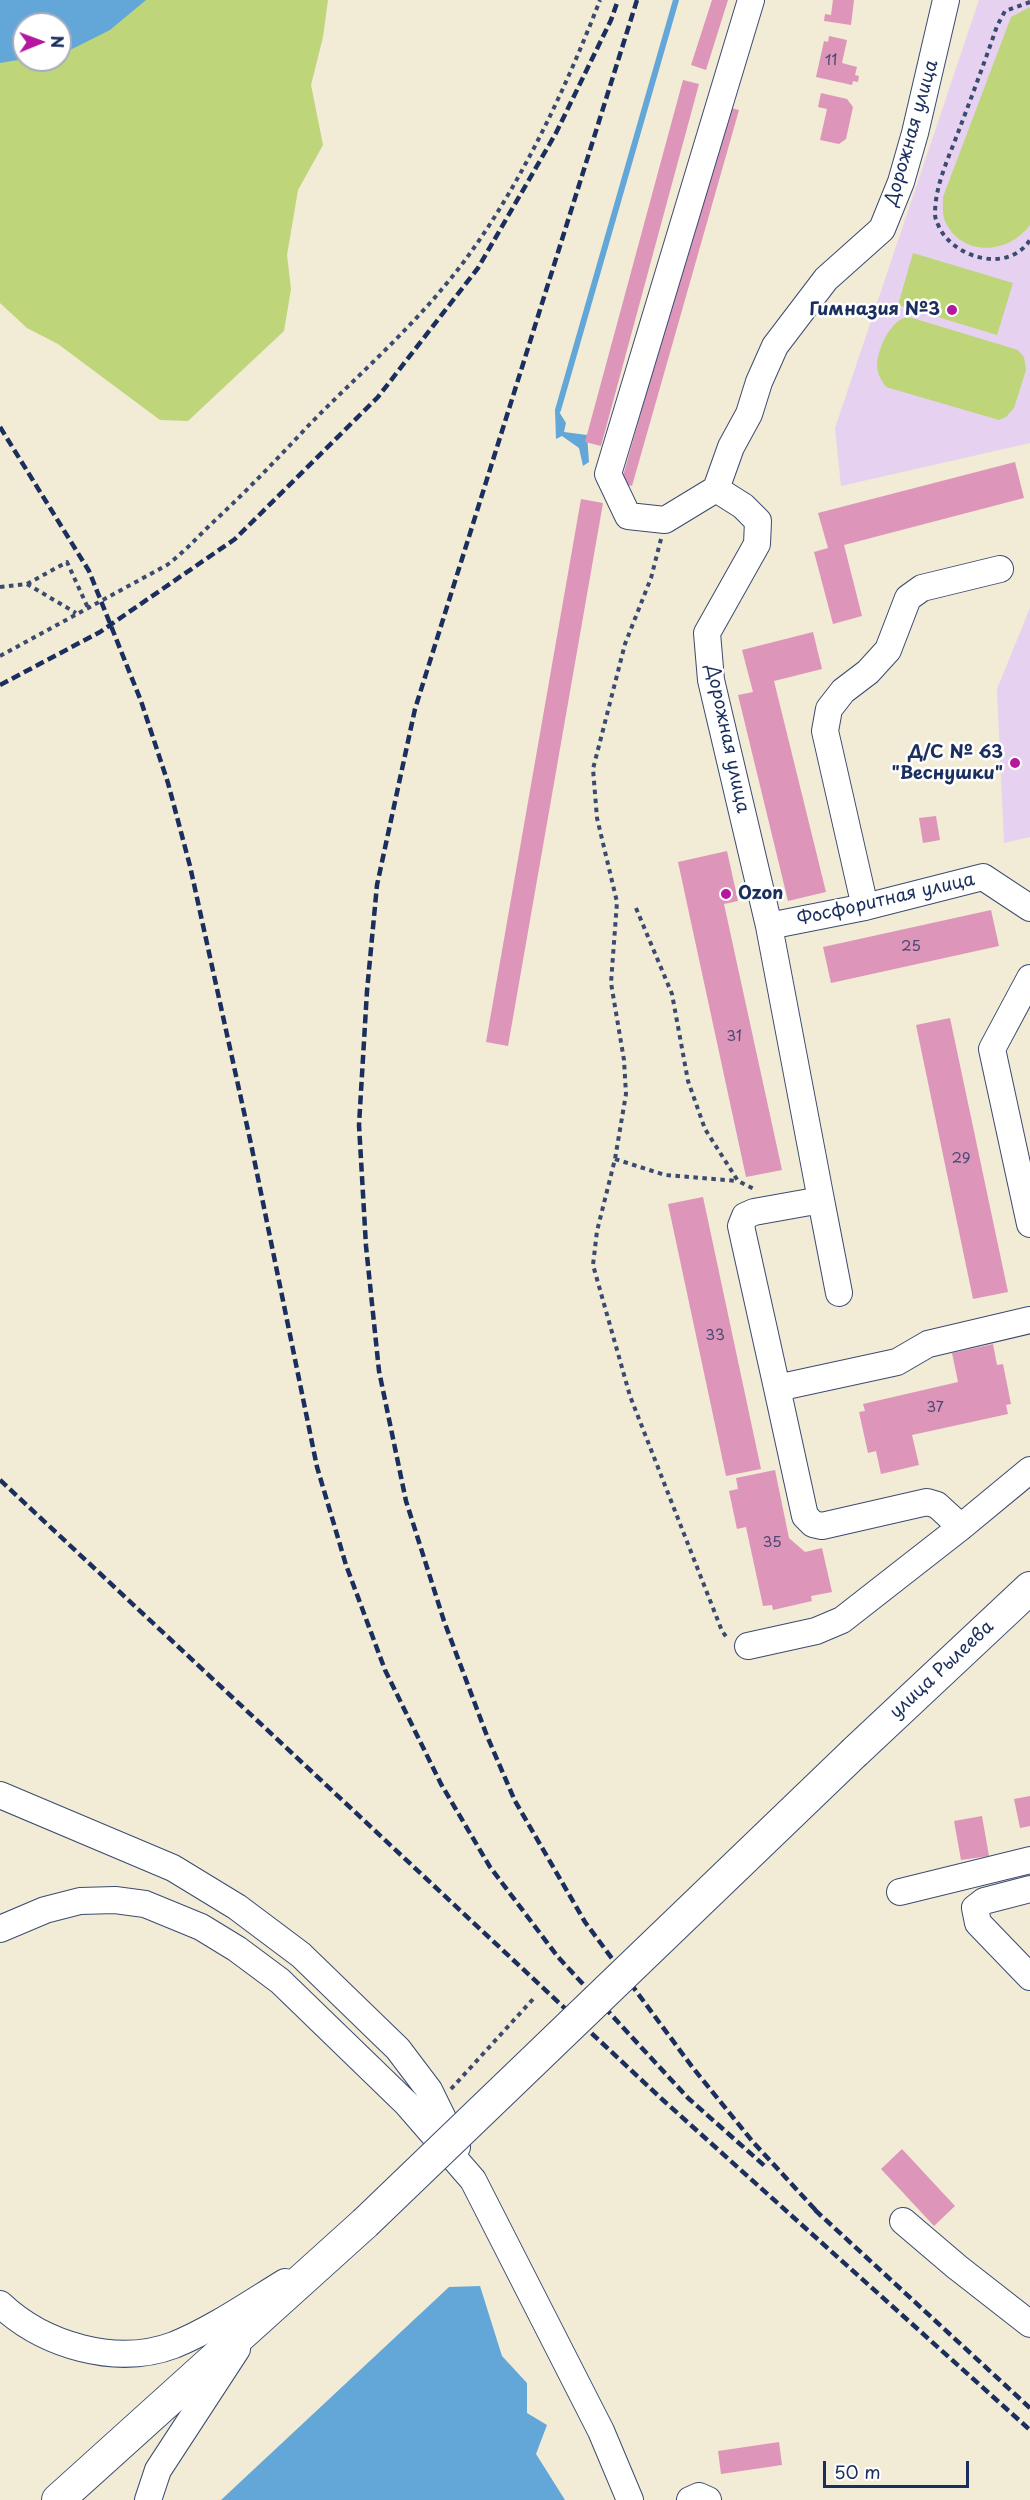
<!DOCTYPE html>
<meta charset="utf-8">
<style>
body{margin:0}
#map{position:relative;width:1030px;height:2500px;overflow:hidden;background:#f2ebd5;font-family:"Playpen Sans",sans-serif}
canvas{display:block}
.north{position:absolute;left:12px;top:12px;width:60px;height:60px;box-sizing:border-box;background:#fff;border:2px solid #a4acbf;border-radius:50%;rotate:89deg;font-size:16px;font-weight:700;line-height:24px;text-align:center;color:#1b2f5e}
.north::after{content:'';display:block;margin:auto;width:21px;height:27px;background:#b5179e;clip-path:polygon(50% 0,100% 100%,50% 72%,0 100%)}
.scale{position:absolute;left:823px;top:2461px;width:146px;height:27px;box-sizing:border-box;border:3px solid #1b2f5e;border-top:0;padding-left:8px;font-size:18px;line-height:21px;white-space:nowrap;color:#1b2f5e;-webkit-text-stroke:4px #fff;paint-order:stroke}
</style>
<div id="map">
<canvas width="1030" height="2500"></canvas>
<div class="north">N</div>
<div class="scale">50 m</div>
</div>
<script>
const c = document.querySelector('canvas').getContext('2d');
c.lineJoin = 'round';
function paint(path, color) { c.fillStyle = color; c.fill(path, 'evenodd'); }
function stroke(path, color, width, dash) { c.strokeStyle = color; c.lineWidth = width; c.lineCap = dash ? 'butt' : 'round'; c.setLineDash(dash || []); c.stroke(path); }
function label(font, color, halo, rows, align = 'center') {
  c.font = font + ' "Playpen Sans",sans-serif'; c.lineWidth = 5; c.setLineDash([]); c.textBaseline = 'middle'; c.strokeStyle = halo; c.fillStyle = color; for (const [text, x, y, turn = 0] of rows) {
    c.save(); c.translate(x, y); c.rotate((+turn || 0) * Math.PI / 180); c.textAlign = isNaN(turn) ? turn : align; if (halo) c.strokeText(text, 0, 0); c.fillText(text, 0, 0); c.restore();
  }
}
const built = new Path2D(`
 M979 0H1030V443L841 486 835 428Z
 M1030 608V837L1004 843 997 689Z`);
const green = new Path2D(`
 M0 0H328L323 37 311 85 323 145 298 190 287 255 291 289 284 331 188 421 160 420 58 344 27 328 0 303ZM24 24H60V60H24Z
 M1030 7V225C1008 255 961 257 945 221 942 214 943 205 943 197L1011 17Z
 M913 253 1013 283 997 335 898 305Z
 M909 317 1018 350 1024 357 1026 370 1014 408 1006 417 999 420 886 387C881 380 877 373 877 365 878 348 891 318 909 317Z`);
const water = new Path2D(`
 M0 0H146L110 30 66 52 60 53V24H24V59L0 63Z
 M555 410H558L566 423 564 432 587 435 589 462 583 466 579 448 562 436 556 439Z
 M480 2286 502 2356 527 2383V2413L547 2425 536 2454 565 2500H221L449 2287Z`);
const stream = new Path2D(`
 M558 410 676 0`);
const building = new Path2D(`
 M712 0H728L706 70 691 65Z
 M833 0H854L851 25 824 21 825 14 831 15Z
 M829 36 847 40 842 63 857 67 855 75 859 76 858 82 853 81 852 85 816 77 824 41 828 42Z
 M683 80 699 84 601 446 585 442Z
 M821 93 847 99 853 107 846 139 839 144 820 140 827 109 818 107Z
 M727 107 739 110 632 486 621 483Z
 M1015 462 1024 498 844 545 862 616 833 624 814 552 828 548 818 513Z
 M581 499 603 503 508 1046 486 1042Z
 M813 632 822 669 774 681 826 892 788 901 738 695 753 692 742 650Z
 M936 816 940 840 923 843 919 818Z
 M727 851 738 901 724 904 782 1170 746 1177 678 862Z
 M991 910 999 946 831 983 823 947Z
 M950 1018 1008 1292 973 1299 916 1025Z
 M703 1197 761 1469 726 1476 668 1204Z
 M993 1344 997 1365 1003 1364 1011 1404 1006 1405 1008 1414 912 1435 919 1465 881 1474 876 1451 868 1453 859 1412 865 1411 863 1404 958 1382 952 1353Z
 M775 1470 789 1538 805 1552 822 1548 832 1592 811 1596 812 1601 773 1610 772 1605 763 1606 746 1527 737 1529 729 1491 738 1489 736 1478Z
 M1030 1796V1826L1020 1828 1014 1799Z
 M982 1816 989 1856 961 1860 954 1821Z
 M902 2149 955 2206 934 2226 881 2169Z
 M779 2442 782 2465 721 2474 718 2451Z`);
const path = new Path2D(`
 M1030 2 1005 11 997 26C985 61 972 96 959 130 949 157 935 185 935 214 935 219 937 222 939 227 954 258 1008 274 1030 240
 M661 539 651 578 625 644 593 769 597 818 617 902 611 983 624 1060 626 1094 615 1159 597 1231 593 1265 630 1396 722 1631 728 1639
 M27 584 67 562 88 608
 M0 587 27 584 76 613
 M0 656 167 565C183 553 196 539 210 525 245 493 277 459 309 425 353 380 402 337 442 289 509 211 563 96 600 0
 M636 908 672 994 688 1081 705 1129 738 1181 756 1190
 M615 1159 665 1175 738 1181
 M451 2089 534 1998`);
const minor = new Path2D(`
 M716 489 743 506 758 521 757 544 707 633 711 680 769 926 821 1200 754 1212 745 1216 741 1226 777 1388
 M716 489 665 520 628 516 608 474 751 0
 M716 489 731 447 749 414 759 382 775 346 826 279 882 229 901 182 915 133 946 0
 M865 907 825 731 829 709 843 691 868 672 888 650 908 598 922 588 1000 569
 M769 926 865 907 983 877 1030 908
 M1030 978 992 1049 1030 1224
 M821 1200 839 1293
 M961 1527 937 1505 927 1502 822 1526 813 1524 805 1516 777 1388 897 1362 928 1344 1030 1320
 M748 1646 816 1631 842 1620 961 1527 1030 1470
 M0 1795 173 1868 237 1907 301 1955 398 2049 429 2090 457 2147
 M1030 1889 984 1901 975 1908 978 1923 1030 1977
 M900 1892 1030 1860
 M0 1929 45 1910 80 1901 115 1900 145 1904 201 1927 237 1949 280 1981 407 2104 473 2180 601 2431 630 2500
 M903 2221 957 2267 1030 2324
 M0 2304C43 2345 116 2367 174 2345 213 2329 249 2304 285 2282
 M148 2500 158 2470 237 2349
 M690 2500 699 2496 708 2500`);
const major = new Path2D(`
 M855 1752 1030 1588
 M58 2500 365 2223`);
const rail = new Path2D(`
 M637 0 415 709 377 885 367 991 359 1125 366 1246 379 1371 406 1501 444 1621 487 1736 515 1801 585 1922 693 2068 753 2142 821 2216
 M0 427 89 571 141 701 168 783 190 866 251 1144 317 1467 346 1565 385 1670 441 1784 490 1867 558 1957 688 2098 767 2168
 M0 685 100 632 235 539 378 397 478 268 556 133 611 20 618 0
 M0 1480 664 2101 1030 2430
 M815 2210 1030 2408`);
const majorBridge = new Path2D(`
 M365 2223 855 1752`);
const markers = [
 [952,310,6,"#b5179e"],
 [1015,763,6,"#b5179e"],
 [726,894,6,"#b5179e"]
];
const numberNames = [
 ["11",831,61],
 ["25",911,947],
 ["31",734,1037],
 ["29",961,1159],
 ["33",715,1336],
 ["37",935,1408],
 ["35",772,1543]
];
const streetNames = [
 ["Дорожная улица",912,133,-74],
 ["Дорожная улица",727,739,78],
 ["Фосфоритная улица",886,900,-13],
 ["улица Рылеева",942,1670,-43]
];
const poiNames = [
 ["Гимназия №3",940,310],
 ["Д/С № 63",1003,753],
 ["\"Веснушки\"",1003,774],
 ["Ozon",738,894,"left"]
];
paint(built, '#e6d2f0');
paint(green, '#bed579');
paint(water, '#63a7d8');
stroke(stream, '#63a7d8', 6);
paint(building, '#dd96ba');
stroke(minor, '#3b4b70', 28);
stroke(major, '#3b4b70', 34);
stroke(path, '#3b4b70', 4, [4.5, 4.5]);
stroke(minor, '#fff', 26);
stroke(major, '#fff', 32);
stroke(rail, '#1b2f5e', 4.5, [9, 4.5]);
stroke(majorBridge, '#3b4b70', 34, []);
stroke(majorBridge, '#fff', 32);
for (const [x, y, r, color] of markers) { const dot = new Path2D(); dot.arc(x, y, r, 0, 2 * Math.PI); c.fillStyle = color; c.fill(dot); stroke(dot, '#fff', 2); }
label('15px', '#4c4975', null, numberNames);
label('18px', '#1b2f5e', '#fff', streetNames);
label('bold 18px', '#1b2f5e', '#fff', poiNames, 'right');
</script>
